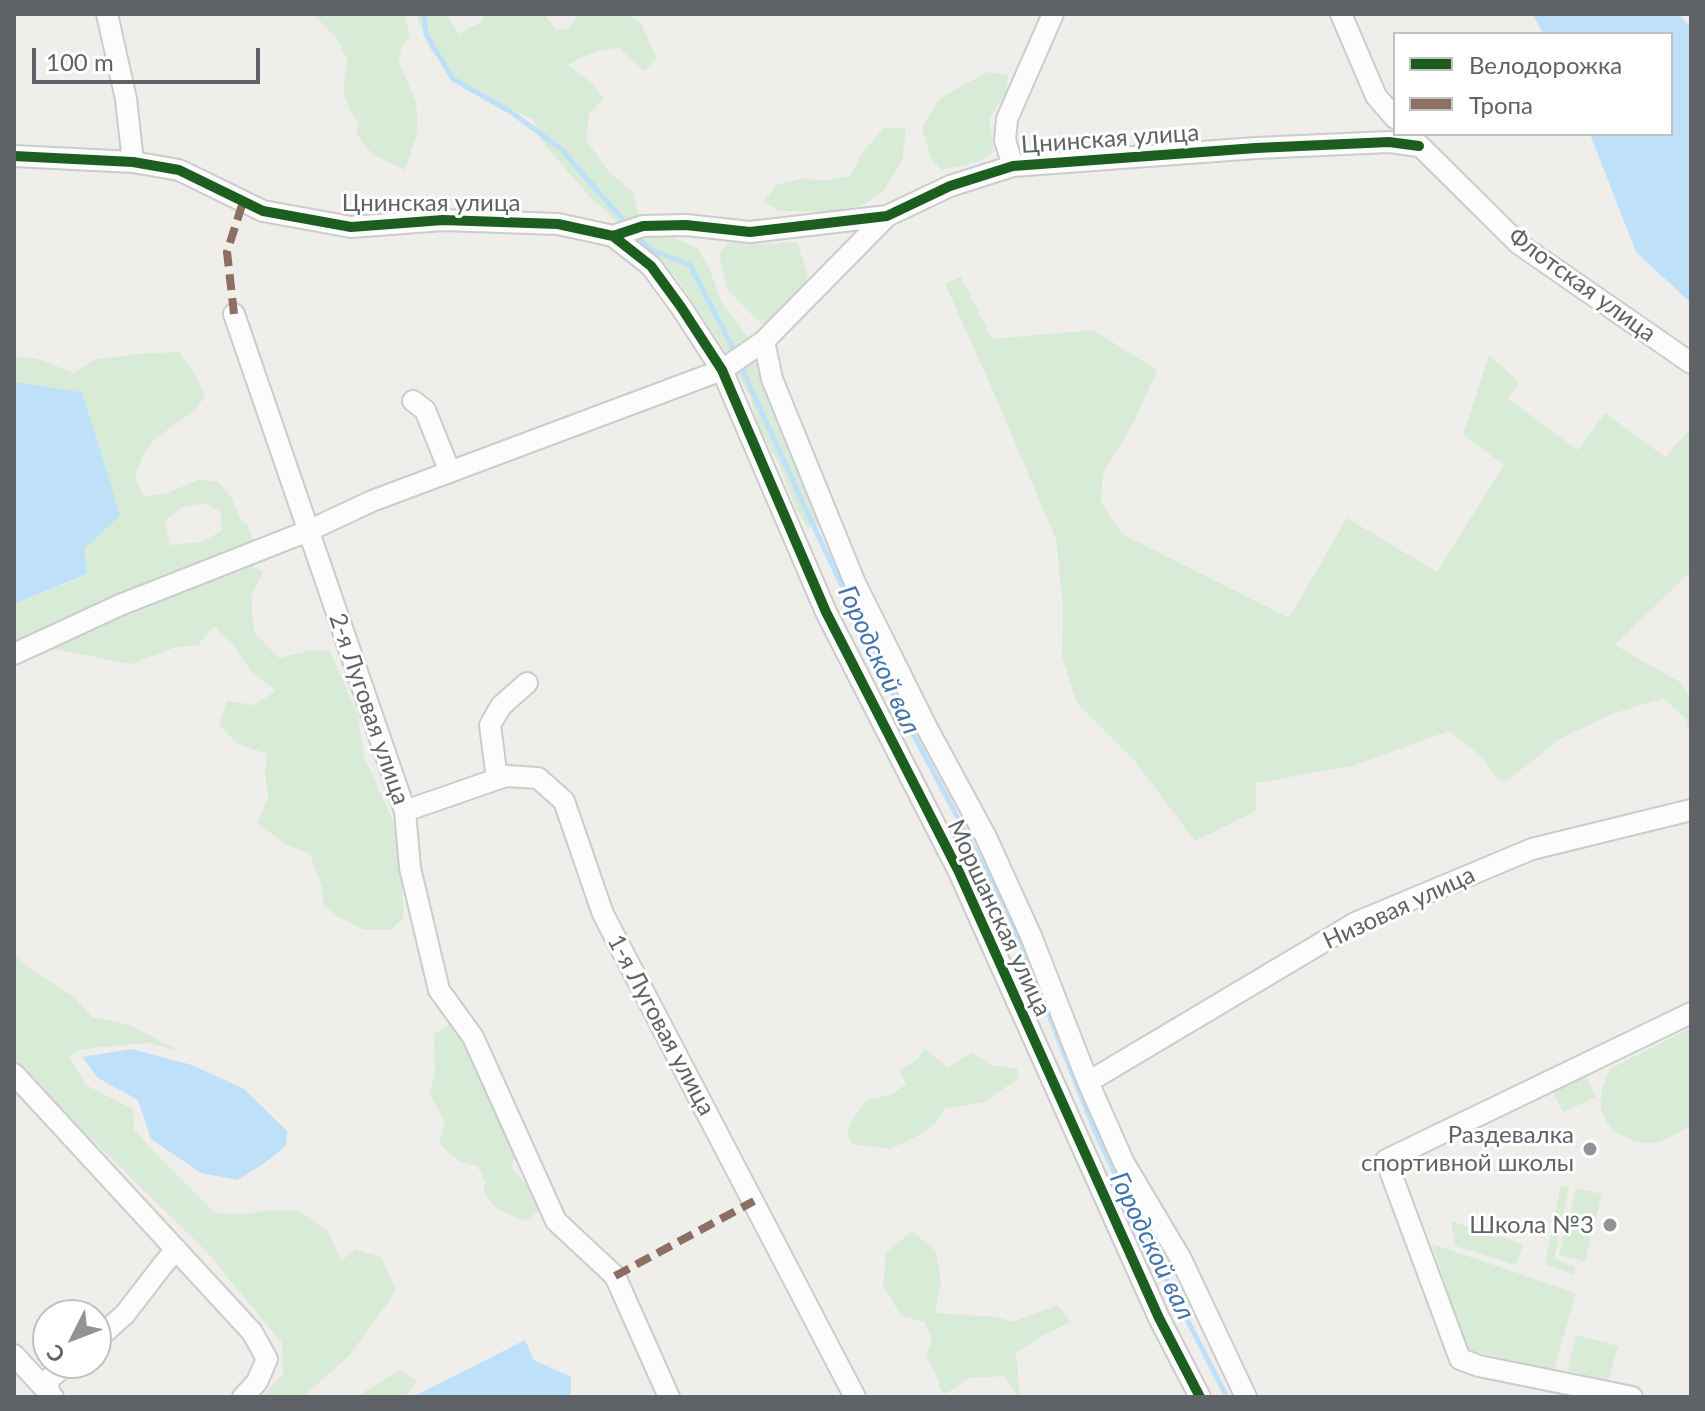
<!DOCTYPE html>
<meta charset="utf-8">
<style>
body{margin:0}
#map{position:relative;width:1705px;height:1411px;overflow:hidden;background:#efeeea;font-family:Lato,sans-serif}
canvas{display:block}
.frame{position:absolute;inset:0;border:16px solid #5f6368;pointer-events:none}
.legend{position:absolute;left:1393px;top:32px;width:280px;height:104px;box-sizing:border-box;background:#fff;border:2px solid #bfc1c3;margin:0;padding:10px 14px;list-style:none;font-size:24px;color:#5f6368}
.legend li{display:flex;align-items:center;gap:16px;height:40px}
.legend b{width:40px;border:2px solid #bfc1c3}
.north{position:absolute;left:32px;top:1299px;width:80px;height:80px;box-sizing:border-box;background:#fff;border:2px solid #bfc1c3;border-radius:50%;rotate:228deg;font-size:22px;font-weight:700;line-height:32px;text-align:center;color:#5f6368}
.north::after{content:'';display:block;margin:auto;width:28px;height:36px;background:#919496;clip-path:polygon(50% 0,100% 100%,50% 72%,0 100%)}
.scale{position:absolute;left:32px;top:48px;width:228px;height:36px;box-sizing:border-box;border:4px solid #5f6368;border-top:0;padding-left:10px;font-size:24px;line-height:28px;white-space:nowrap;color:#5f6368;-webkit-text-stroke:6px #fff;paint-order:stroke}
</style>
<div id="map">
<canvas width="1705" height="1411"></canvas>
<div class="frame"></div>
<ul class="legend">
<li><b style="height:10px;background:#1b5e20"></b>Велодорожка</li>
<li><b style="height:10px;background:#8d6e63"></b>Тропа</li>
</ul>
<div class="north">С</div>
<div class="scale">100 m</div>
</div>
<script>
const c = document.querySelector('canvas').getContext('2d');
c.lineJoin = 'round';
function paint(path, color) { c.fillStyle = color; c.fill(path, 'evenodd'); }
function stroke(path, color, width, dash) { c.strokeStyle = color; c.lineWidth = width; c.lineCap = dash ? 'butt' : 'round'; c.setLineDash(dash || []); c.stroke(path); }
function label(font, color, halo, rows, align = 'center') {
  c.font = font + ' Lato,sans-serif'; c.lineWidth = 6; c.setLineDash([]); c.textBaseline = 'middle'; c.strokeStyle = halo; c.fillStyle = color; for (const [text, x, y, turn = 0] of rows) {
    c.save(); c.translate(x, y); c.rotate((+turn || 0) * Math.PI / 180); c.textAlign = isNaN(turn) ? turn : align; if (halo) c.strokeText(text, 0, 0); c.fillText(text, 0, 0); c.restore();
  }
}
const green = new Path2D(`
 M313 14 405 15 410 36 401 48 399 63 416 102 418 131 405 170 373 155 357 135 358 123C342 98 341 90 348 61L337 39Z
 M416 14H446L459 34 483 21 484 14H544L556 29H568L579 14H628L641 24 657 58 644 71 620 48C600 49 585 55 568 65L590 82 604 98 589 114 586 140 608 171 633 192 640 220 625 229 591 198 544 144 533 119 464 88 430 49Z
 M987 72 1008 75 1006 94 989 119 994 151 978 162 942 170 931 159 922 128 939 99Z
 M884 128H906L902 160 884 190 867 203 841 212 779 211 764 201 776 185 801 179 827 180 850 176 862 153Z
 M645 234 669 235 698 249 710 270 721 302 756 347 822 522 808 528 796 508 779 464 761 433 750 397 724 349 675 276 643 252Z
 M729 242 759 244 797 242 808 276 801 293 766 327 751 314 727 289 719 254Z
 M961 277 992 339 1093 330 1157 370 1135 420 1104 471 1100 501 1122 534 1289 618 1347 518 1437 572 1504 465 1463 435 1489 355 1519 382 1508 399 1578 450 1605 413 1665 457 1691 428V571L1615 645 1680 682C1695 699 1691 721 1691 741L1686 719 1664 698 1612 714 1561 738 1508 780H1499L1491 772 1483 758 1449 731 1352 766 1256 783V811L1195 841 1135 761 1077 703 1062 656 1063 607 1056 539 993 391 945 284Z
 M179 352 193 371 205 396 196 409 155 439 143 454 135 476 144 496 165 494 198 480 217 481 231 497 241 520 247 525 253 541 243 554 96 606 14 641V604L87 575 83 549 82 392 14 382V357L35 358 74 373 94 360 134 354ZM206 503 220 512 222 531 201 542 170 545 165 520 183 507Z
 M245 562 263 572 251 596 254 632 279 658 311 650 330 651 358 716 364 756 398 833 404 917 391 930H364L337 916 324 905 322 888 310 854 287 845 257 823 268 798 265 774 267 754 238 744 219 724 227 701 254 705 276 691 251 671 231 642 214 626 198 645 173 648 131 664 39 646Z
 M14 953 28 967 74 997 92 1017 129 1025 180 1051 148 1043 81 1049 69 1057 86 1085 133 1109 134 1130 161 1159 215 1213 246 1214 262 1211 298 1210 328 1231 341 1261 355 1249 381 1257 396 1291 349 1356 303 1397H262L283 1374 282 1343 206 1251 77 1125 37 1081 14 1061Z
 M451 1023 469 1043 515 1154 512 1169 529 1188 539 1211 526 1221 498 1210 484 1193 485 1181 477 1166 459 1161 439 1143 445 1122 429 1093 435 1074 434 1034Z
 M1691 1028V1126C1680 1131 1668 1139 1657 1142 1649 1144 1639 1143 1632 1140 1597 1128 1594 1098 1610 1069Z
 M924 1048 948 1068 972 1052 991 1065 1017 1069 1019 1078 984 1102 945 1109 936 1123 914 1138 889 1149 853 1144 847 1133 852 1120 867 1100 891 1095 906 1084 899 1071 918 1059Z
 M1585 1075 1596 1097 1563 1112 1552 1090Z
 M1561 1185 1569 1187 1554 1259 1576 1267 1573 1274 1545 1264Z
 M1576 1188 1602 1194 1585 1262 1559 1255Z
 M1451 1221 1523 1244 1516 1265 1455 1246Z
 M912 1231 936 1251 941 1281 935 1313 996 1317 1013 1322 1058 1305 1071 1322 1043 1335 1016 1353 1020 1397H1018L1005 1376 969 1378 946 1394 941 1390 937 1377 926 1355 932 1340 925 1322 901 1316 883 1285 886 1253Z
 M1432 1244 1576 1293 1554 1370 1467 1350Z
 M1576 1335 1618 1346 1608 1382 1568 1371Z
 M400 1370 417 1381 405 1397H356Z`);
const water = new Path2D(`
 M1532 14H1678L1691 27V303L1636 252 1590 134H1671V34H1544Z
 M14 382 82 392 120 515 84 549 87 574 14 604Z
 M132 1049 192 1065 244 1089 287 1131 286 1146 263 1164 237 1180 201 1173 151 1139 138 1100 98 1078 82 1057Z
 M525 1340 534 1360 571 1377V1394L568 1397H413Z`);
const stream = new Path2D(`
 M424 14 426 34 453 79 511 112 561 149 628 226
 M635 233 649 249 690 265 736 354
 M740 364 801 499 901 711 1008 912 1095 1131 1141 1230 1227 1397`);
const minor = new Path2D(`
 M107 14 126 99 133 162
 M1341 14 1376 96 1395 118
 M1412 138 1519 244 1691 363
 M14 156 133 162 179 170 263 211 351 227 443 220 558 224 613 236 643 226 686 225 750 232 887 216 950 186 1013 166 1256 148 1389 142 1419 146
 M1013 166 1005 140 1007 119 1053 14
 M613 236 651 266 681 307 722 370 826 612 959 872 1159 1318 1200 1397
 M234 314 405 811 410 868 439 990 473 1037 556 1221 615 1276 669 1397
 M764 341 772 379 855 583 927 728 986 837 1031 936 1088 1082 1124 1163 1181 1259 1246 1397
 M413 401 425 410 450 472
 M14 654 120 605 308 531 372 501 722 370 764 341 887 216
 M497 779 490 725 501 706 527 683
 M405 811 506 776 538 778 564 801 603 914 855 1397
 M14 1074 252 1332 267 1359 257 1382 243 1397
 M1088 1082 1355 923 1532 849 1691 810
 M96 1340 125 1314 162 1266 176 1249
 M14 1355 48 1392
 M53 1397 48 1392 49 1379 68 1363
 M1632 1397 1479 1366 1460 1359 1386 1160 1691 1013`);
const quiet = new Path2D(`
 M234 314 227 252 243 202
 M615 1276 754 1201`);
const cycleway = new Path2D(`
 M14 156 133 162 179 170 263 211 351 227 443 220 558 224 613 236 643 226 686 225 750 232 887 216 950 186 1013 166 1256 148 1389 142 1419 146
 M613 236 651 266 681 307 722 370 826 612 959 872 1159 1318 1200 1397`);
const markers = [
 [1590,1149,8,"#919496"],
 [1610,1225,8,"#919496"]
];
const streetNames = [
 ["Цнинская улица",1110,139,-4],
 ["Цнинская улица",431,203],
 ["Флотская улица",1582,285,36],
 ["2-я Луговая улица",369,709,71],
 ["Низовая улица",1399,908,-25],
 ["Моршанская улица",999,918,65],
 ["1-я Луговая улица",661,1025,62]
];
const poiNames = [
 ["Раздевалка",1574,1135],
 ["спортивной школы",1574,1163],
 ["Школа №3",1594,1225]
];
const waterNames = [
 ["Городской вал",879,660,65],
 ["Городской вал",1152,1246,64]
];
paint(green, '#d8ebd6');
paint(water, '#bfe0f9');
stroke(stream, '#bfe0f9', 5);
stroke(minor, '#cbcccc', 24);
stroke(minor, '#fdfcfc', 20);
stroke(quiet, '#8d6e63', 8, [16, 8]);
stroke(cycleway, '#1b5e20', 10);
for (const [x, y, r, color] of markers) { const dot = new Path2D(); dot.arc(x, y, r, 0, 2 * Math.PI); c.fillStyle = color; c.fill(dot); stroke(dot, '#fff', 3); }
label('24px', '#5f6368', '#fff', streetNames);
label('24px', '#5f6368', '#fff', poiNames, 'right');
label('italic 26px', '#4174aa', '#fff', waterNames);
</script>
